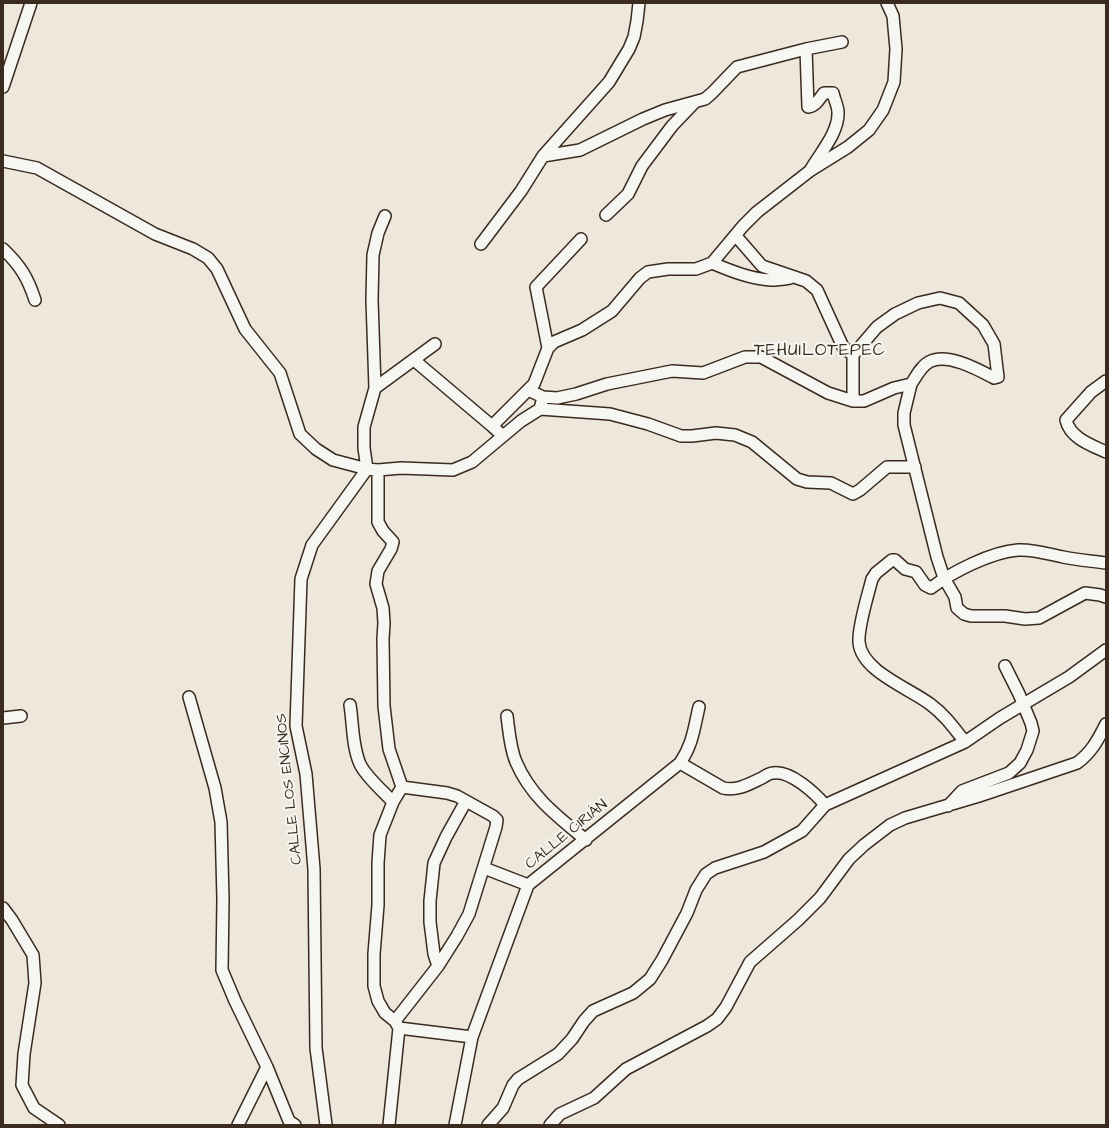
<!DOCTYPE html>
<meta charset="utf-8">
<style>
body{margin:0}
#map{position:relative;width:1109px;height:1128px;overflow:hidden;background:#eee7dc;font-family:"Architects Daughter",sans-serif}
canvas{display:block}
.frame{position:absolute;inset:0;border:4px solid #3b2a1e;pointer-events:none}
</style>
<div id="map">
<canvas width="1109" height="1128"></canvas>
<div class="frame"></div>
</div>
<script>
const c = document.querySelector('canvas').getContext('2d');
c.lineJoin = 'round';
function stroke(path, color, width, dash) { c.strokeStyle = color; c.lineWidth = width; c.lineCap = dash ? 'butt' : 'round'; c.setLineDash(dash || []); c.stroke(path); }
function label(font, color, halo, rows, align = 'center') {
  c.font = font + ' "Architects Daughter",sans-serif'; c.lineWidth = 4; c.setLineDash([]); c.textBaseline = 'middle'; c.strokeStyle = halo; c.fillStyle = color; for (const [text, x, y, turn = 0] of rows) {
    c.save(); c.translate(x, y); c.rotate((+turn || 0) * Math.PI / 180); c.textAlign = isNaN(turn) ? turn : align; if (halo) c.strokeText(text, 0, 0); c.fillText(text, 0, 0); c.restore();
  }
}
const minor = new Path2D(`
 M806 49 808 107C816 106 819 99 824 93H833C834 99 838 106 838 112 839 132 821 152 811 169
 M3 87 31 3
 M543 156 580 150 643 119 665 110 705 99 712 93 737 67 806 49 842 42
 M3 161 37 168 155 234 193 249 208 258 217 269 245 329 280 373 300 434 316 449 333 460 367 469 378 470 401 468 453 470 472 462 521 421 540 409 543 397 528 390 534 384 548 348 554 342 582 330 612 311 640 278 648 272 668 269H696L712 263 743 226 757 212 811 170 848 147 869 130 883 110 894 82 896 49 893 16 887 3
 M606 215 628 194 642 166 672 126 695 102
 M736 236 762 266 806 281 817 290 843 347 853 355V401
 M481 244 521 191 543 156 609 82 629 49 634 37 637 21 639 3
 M3 249C20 265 28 278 35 300
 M712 263C731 271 751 279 771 280 777 280 784 279 790 278
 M548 348 536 287 581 239
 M414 360 492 426 503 436
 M1106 381 1091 392 1066 420C1070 438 1091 445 1106 452
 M911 384 904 413V425L937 557 944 578 955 597 957 608 964 614 971 616H1005L1025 619 1039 618 1085 593 1100 595 1106 597
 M375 388 435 344
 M543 397 557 398 576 394 607 384 672 371 703 373 745 357H761L828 393 853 401H864L894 388 911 384C916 377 921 366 929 362 947 352 979 370 994 378L998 377 994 344 983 325 959 303 940 298 918 303 895 314 877 327 853 355
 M540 409 610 414 648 424 681 436H692L716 433 735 435 752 442 797 479 807 482 831 483 853 494 860 490 887 467H915
 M492 426 528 390
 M367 469 364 448V427L375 388 372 300 373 255 378 233 385 216
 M378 470V522L383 531 393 542 391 549 378 571 376 584 383 608 384 623 383 639 384 706 389 749 402 787 393 802 380 835 378 863V905L374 954V986L378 1001 385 1013 395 1021 399 1028 472 1037
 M189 697 215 788 221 822 223 899 222 970 235 1001 267 1067 289 1121 295 1125
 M350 705C353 723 352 746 360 764 366 777 383 791 393 802
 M507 716C509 731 510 748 516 762 531 797 557 816 586 840
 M3 718 21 716
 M965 742C954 728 945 715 930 704 909 688 861 671 859 642 858 626 868 595 872 579L876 573 892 560H895L905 569 916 572 925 585 931 588C952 572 991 552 1018 550 1033 549 1048 554 1063 557 1077 560 1092 561 1106 563
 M680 763 723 788C738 791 749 784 762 778 765 776 770 773 773 773 790 770 815 793 825 805
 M948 806 962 791 1009 773 1020 763 1027 750 1033 731 1031 723 1019 694 1005 666
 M484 868 528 885
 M3 908 12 920 33 955 35 983 24 1054 22 1085 34 1108 59 1125
 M438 966 434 954 430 922V901L434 863 446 837 466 801
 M395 1021 438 966 457 936 469 914 496 827 497 820 493 816 457 796 447 793 402 787
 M238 1125 267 1067
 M326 1125 316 1048 314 869 306 774 296 726 301 579 312 545 367 469
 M389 1125 399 1028
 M455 1125 472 1037 528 885 680 763C693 744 694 728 699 707
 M488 1125 503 1108 513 1085 518 1079 558 1054 572 1039 584 1021 593 1011 633 993 650 979 662 960 687 913 696 890 706 874 715 868 764 852 802 831 825 805 965 742 1000 718 1069 677 1106 650
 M550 1125 560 1114 594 1098 626 1069 707 1026 717 1019 726 1007 750 962 798 920 820 898 849 859 864 845 890 825 905 818 979 796 1077 763C1091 753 1098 740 1106 724`);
const streetNames = [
 ["CALLE LOS ENCINOS",290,789,-96],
 ["CALLE CIRIÁN",567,835,-39]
];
const quarterNames = [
 ["TEHUILOTEPEC",820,351]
];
stroke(minor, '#3b2a1e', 14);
stroke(minor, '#f6f6f2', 11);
label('15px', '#3b2a1e', '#f6f6f2', streetNames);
c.letterSpacing = '1px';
label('17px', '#3b2a1e', '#f6f6f2', quarterNames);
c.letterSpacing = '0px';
</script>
